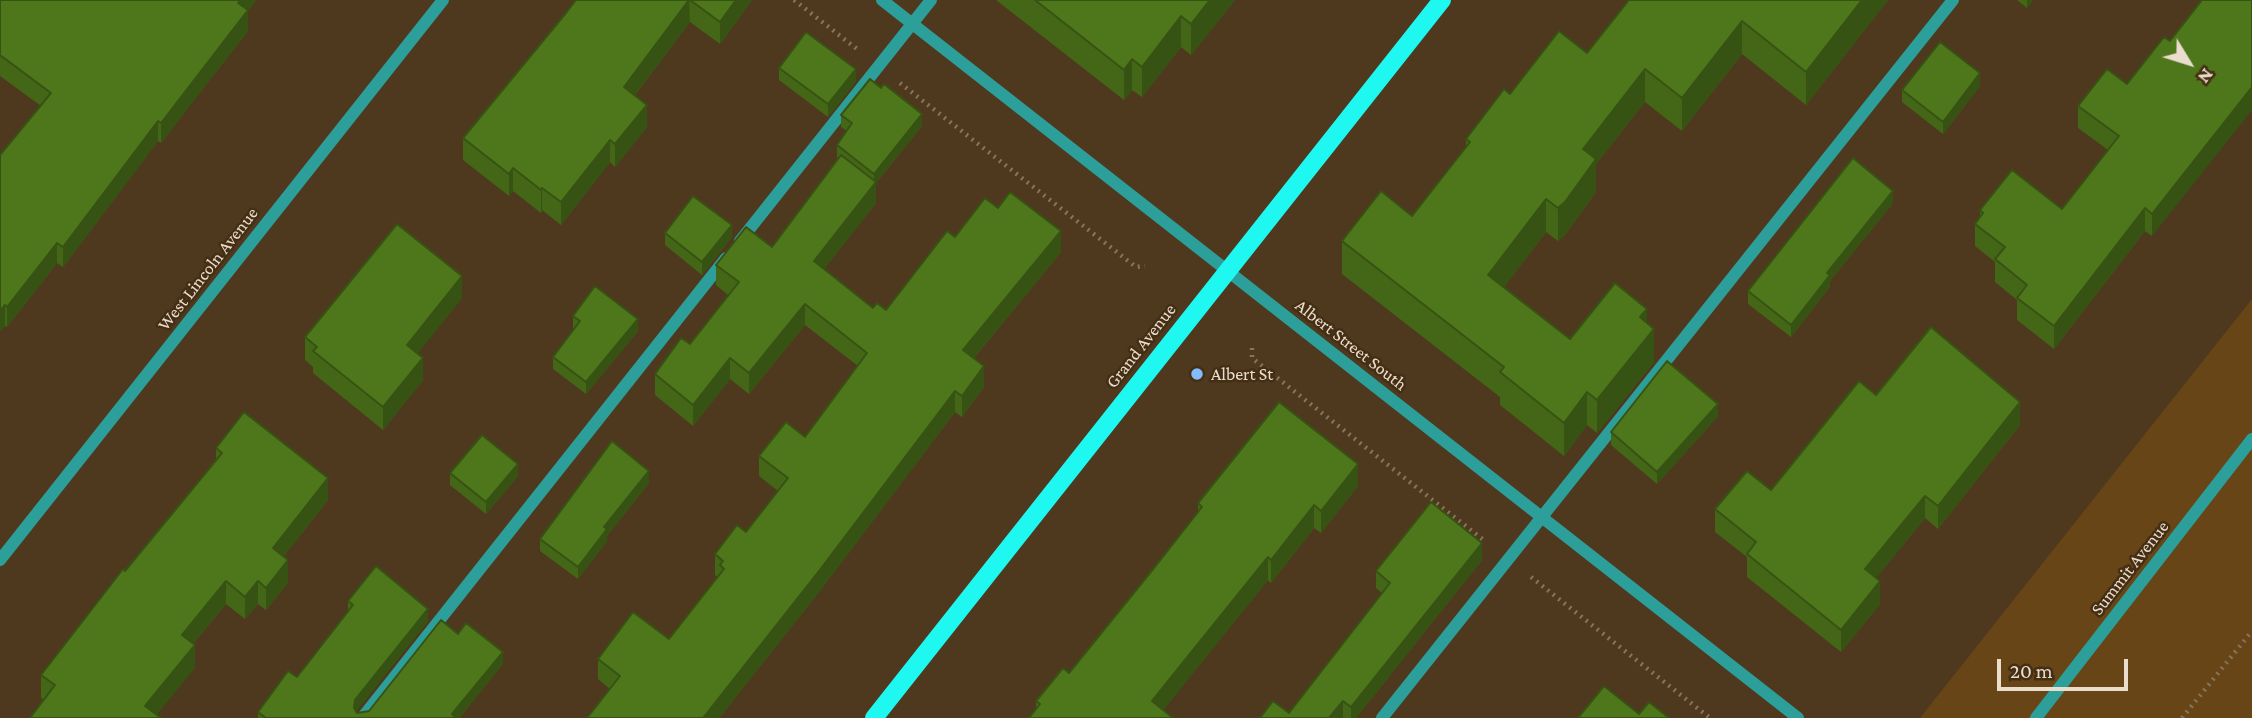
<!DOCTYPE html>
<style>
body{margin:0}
#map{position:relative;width:2252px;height:718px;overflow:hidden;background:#4f391e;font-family:"Crimson Pro",serif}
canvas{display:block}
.north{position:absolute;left:2154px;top:28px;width:70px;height:70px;-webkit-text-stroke:5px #442f14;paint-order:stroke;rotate:128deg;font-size:19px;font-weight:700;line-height:28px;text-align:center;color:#ebddce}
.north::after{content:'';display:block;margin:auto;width:24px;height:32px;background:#ebddce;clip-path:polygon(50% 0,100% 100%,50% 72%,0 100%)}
.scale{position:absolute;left:1997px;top:659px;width:131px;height:32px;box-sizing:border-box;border:4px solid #ebddce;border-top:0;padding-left:9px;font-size:21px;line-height:24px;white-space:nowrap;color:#ebddce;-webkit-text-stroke:5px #442f14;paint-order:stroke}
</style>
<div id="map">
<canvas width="2252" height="718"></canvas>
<div class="north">N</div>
<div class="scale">20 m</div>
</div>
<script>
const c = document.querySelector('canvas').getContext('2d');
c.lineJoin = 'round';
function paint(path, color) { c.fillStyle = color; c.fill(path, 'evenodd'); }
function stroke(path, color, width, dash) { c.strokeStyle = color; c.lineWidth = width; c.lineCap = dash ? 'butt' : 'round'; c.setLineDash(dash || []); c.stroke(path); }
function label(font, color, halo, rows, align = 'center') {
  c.font = font + ' "Crimson Pro",serif'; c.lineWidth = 5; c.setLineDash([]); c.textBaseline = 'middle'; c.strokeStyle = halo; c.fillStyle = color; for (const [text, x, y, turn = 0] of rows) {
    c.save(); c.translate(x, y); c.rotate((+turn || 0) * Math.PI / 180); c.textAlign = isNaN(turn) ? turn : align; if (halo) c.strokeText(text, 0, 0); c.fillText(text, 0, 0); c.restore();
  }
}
const green = new Path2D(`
 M2252 299V718H1920Z`);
const path = new Path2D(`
 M794 0 857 49
 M900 83 1136 267 1145 266
 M1252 348V358L1486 542
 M1531 577 1710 718
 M2182 718 2252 631`);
const minor = new Path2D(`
 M882 0 1798 718
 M740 241 931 0
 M0 560 443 0
 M362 718 726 258
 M1382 718 1953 0
 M2036 718 2252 439`);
const major = new Path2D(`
 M874 718 1442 0`);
const wall = new Path2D(`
 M0 0H256L248 11V31L198 95 161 143 158 141 63 267 57 263 7 327 5 326 0 331 41 106 0 76Z
 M576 0H752L720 44 690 22 635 95 647 127 615 167 610 162 561 225 542 210 541 213 513 191 509 196 463 160V138L566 13Z
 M996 0H1235L1191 55 1181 47 1142 97 1132 90 1124 100Z
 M1629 0H1888L1806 105 1742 54 1682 131 1645 102 1596 164V192L1565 235 1558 241 1546 232 1504 287 1570 339 1647 323 1654 362 1597 433 1587 425 1564 456 1500 405V397L1342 274V241L1412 216 1466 147V139L1510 94 1587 53Z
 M2017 0H2033L2027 8Z
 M2164 37 2152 236 2145 231 2054 349 2017 320V300L1995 282V262L1975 246V224L1980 216V210L2062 209 2108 150 2078 128V106L2127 84Z
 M779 68 856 81 828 117 779 80Z
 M1980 86 1943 134 1902 102V90Z
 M841 115 922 126 876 183V203L824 269 873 308 886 310 955 237 998 208 1061 252 974 358 984 387 962 417 955 412 819 592 719 718H587L610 689 598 679V659L669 639 718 577 715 575V554L746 532 778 491 759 476V456L805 437 858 366 805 325 749 394 730 379 693 426 655 395V374L690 344 728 295 716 285V265L772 247 839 159 837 157V145L847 131 841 127Z
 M1893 203 1830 281V287L1791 337 1748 304V291Z
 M665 233 732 237 702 275 665 245Z
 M462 298 417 353 423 380 383 430 313 373V367L305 360V337Z
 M573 316 638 331 586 394 553 369V357L574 329 573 328Z
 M1876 395 2020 425 1938 529 1925 518 1876 578 1880 604 1841 652 1747 577V557L1715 532V509L1771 490Z
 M1718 416 1657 484 1611 445V432Z
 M216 448 328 500 284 556 288 583 266 610 258 604 245 619 226 604 193 644 195 668 44 700 41 698V675L125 571 216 461Z
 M450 473 518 476 486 514 450 485Z
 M649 483 607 536V541L578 579 540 551V539Z
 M1358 486 1321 533 1314 528 1271 583 1268 580 1163 710 1036 709V701L1069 673 1198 513V503Z
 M1482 560 1356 718H1260L1289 713 1382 593 1376 588V571Z
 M348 601 428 621 356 711 357 713 369 711 458 634 503 664 459 718H258V712L297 677 348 612Z`);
const shadedWall = new Path2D(`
 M240 0H256L248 11V31L161 143V123Z
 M689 0 690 22 624 109V87Z
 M736 0H752L720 44V22Z
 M1210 0H1235L1191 55V24Z
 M1862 0H1888L1806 105V72Z
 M2027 0H2033L2027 8Z
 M1181 16V47L1142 97V67Z
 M1742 21V54L1682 131V98Z
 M1132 59V90L1124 100V70Z
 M856 69V81L828 117V104Z
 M1645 69V102L1596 164V192L1565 235 1558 241V208L1583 149Z
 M1980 73V86L1943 134V122Z
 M2252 87V110L2152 236V214Z
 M647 105V127L615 167V144Z
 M922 114V126L876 183V203L814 282V261L874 185V174Z
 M158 121V141L63 267V247Z
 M610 140V162L561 225V202Z
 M513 168V191L509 196V174Z
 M542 188V210L541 213V190Z
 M1893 191V203L1830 281V287L1791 337V325L1827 273Z
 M1546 199V232L1488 308V275Z
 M2145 208V231L2054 349V326Z
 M732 225V237L702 275V262Z
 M1061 231V252L963 371V350Z
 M57 243V263L7 327V307Z
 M462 276V298L407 367V345Z
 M805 304V325L749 394V373Z
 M5 305V326L0 331V311Z
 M1647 309V337L1654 329V362L1597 433V400L1640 317Z
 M638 319V331L586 394V382Z
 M423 358V380L383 430V407Z
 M730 358V379L693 426V405Z
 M984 366V387L962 417V396Z
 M955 391V412L819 592 719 718H703Z
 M1587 392V425L1564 456V423Z
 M2020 402V425L1938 529V506Z
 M1718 404V416L1657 484V472Z
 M518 464V476L486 514V502Z
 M1358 464V486L1321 533V511Z
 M649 471V483L607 536V541L578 579V567L604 527Z
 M328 478V500L273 570V548Z
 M1925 496V518L1865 592V569Z
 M1314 505V528L1271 583V560Z
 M1482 543V560L1356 718H1351V707Z
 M1268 557V580L1157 718 1152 701Z
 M288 560V583L266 610V588Z
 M226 581V604L182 657V635Z
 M258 581V604L245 619V597Z
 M1880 581V604L1841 652V630Z
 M428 609V621L355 713 354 708 355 700Z
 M195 645V668L154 718 145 706Z
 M503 652V664L459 718H452V714Z
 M1343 701V718H1329Z`);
const building = new Path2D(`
 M0 0H240L238 3 248 10 161 123 158 121 63 247 57 243 7 307 5 305 0 311V155L51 93 0 55Z
 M576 0H689L624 87 647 105 615 144 610 140 561 202 542 188 541 190 513 168 509 174 463 138 566 13Z
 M690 0H736L720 22Z
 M1035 0H1210L1191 24 1181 16 1142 67 1132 59 1124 70Z
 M1629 0H1862L1806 72 1742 21 1682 98 1645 69 1583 149 1596 159 1565 202 1558 208 1546 199 1488 275 1570 339 1615 283 1647 309 1640 317 1654 329 1597 400 1587 392 1564 423 1500 372 1504 367 1342 241 1381 191 1412 216 1470 142 1466 139 1504 89 1510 94 1559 31 1587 53Z
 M2202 0H2252V87L2152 214 2145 208 2054 326 2017 298 2027 285 1995 259 2005 247 1975 224 1983 213 1980 210 2012 170 2062 209 2119 136 2078 106 2107 69 2127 84 2164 37 2170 41Z
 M806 32 856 69 828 104 779 68Z
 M1940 42 1980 73 1943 122 1902 90Z
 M870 79 881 88 884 84 922 114 874 174 837 145 852 123 841 115Z
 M841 155 876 182 814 261 873 308 877 303 886 310 947 231 955 237 985 198 998 208 1010 192 1061 231 963 350 984 366 962 396 955 391 819 571 703 718H587L620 676 598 659 633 612 669 639 724 569 720 565 723 561 715 554 737 525 746 532 788 478 759 456 786 422 805 437 867 353 805 304 749 373 730 358 693 405 655 374 681 338 690 344 739 282 716 265 746 227 772 247Z
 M1853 158 1893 191 1827 273 1830 275 1791 325 1748 291Z
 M693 196 732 225 702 262 665 233Z
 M397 224 462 276 407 345 423 358 383 407 313 351 317 347 305 337Z
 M595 286 638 319 586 382 553 357 580 321 573 316Z
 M1931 327 2020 402 1938 506 1925 496 1865 569 1880 581 1841 630 1747 554 1756 542 1715 509 1747 471 1771 490 1859 381 1876 395Z
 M1667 361 1718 404 1657 472 1611 432Z
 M1279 402 1358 464 1321 511 1314 505 1271 560 1268 557 1152 701 1173 718H1029L1040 704 1036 701 1063 668 1069 673 1150 573 1202 507 1198 503Z
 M244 412 328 478 273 548 288 560 266 588 258 581 245 597 226 581 182 635 195 645 145 706 161 718H30L55 685 41 675 123 569 125 571 222 453 216 448Z
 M482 435 518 464 486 502 450 473Z
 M612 441 649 471 604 527 607 529 578 567 540 539Z
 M1431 502 1482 543 1351 707 1343 701 1329 718H1260L1273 701 1289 713 1390 583 1376 571Z
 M376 566 428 609 355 700 354 708 357 713 369 711 441 620 458 634 466 623 503 652 452 714 456 718H266L258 712 288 671 297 677 353 605 348 601Z
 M1604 686 1639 714 1649 702 1669 718H1578Z`);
const markers = [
 [1197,374,7,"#82bcfa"]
];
const streetNames = [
 ["West Lincoln Avenue",208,269,-52],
 ["Albert Street South",1351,345,38],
 ["Grand Avenue",1141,346,-52],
 ["Summit Avenue",2130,568,-52]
];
const poiNames = [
 ["Albert St",1211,374]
];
paint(green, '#674516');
stroke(path, '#87745d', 4.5, [2, 5]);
stroke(minor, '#2c9f9b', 12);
stroke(major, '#1ef8f1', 18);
paint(wall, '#436617');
paint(shadedWall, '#375313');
paint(building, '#4e771b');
stroke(building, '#375313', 2);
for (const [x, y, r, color] of markers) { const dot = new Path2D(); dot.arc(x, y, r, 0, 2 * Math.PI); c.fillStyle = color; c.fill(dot); stroke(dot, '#442f14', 2.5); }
label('18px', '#ebddce', '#442f14', streetNames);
label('18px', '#ebddce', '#442f14', poiNames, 'left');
</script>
